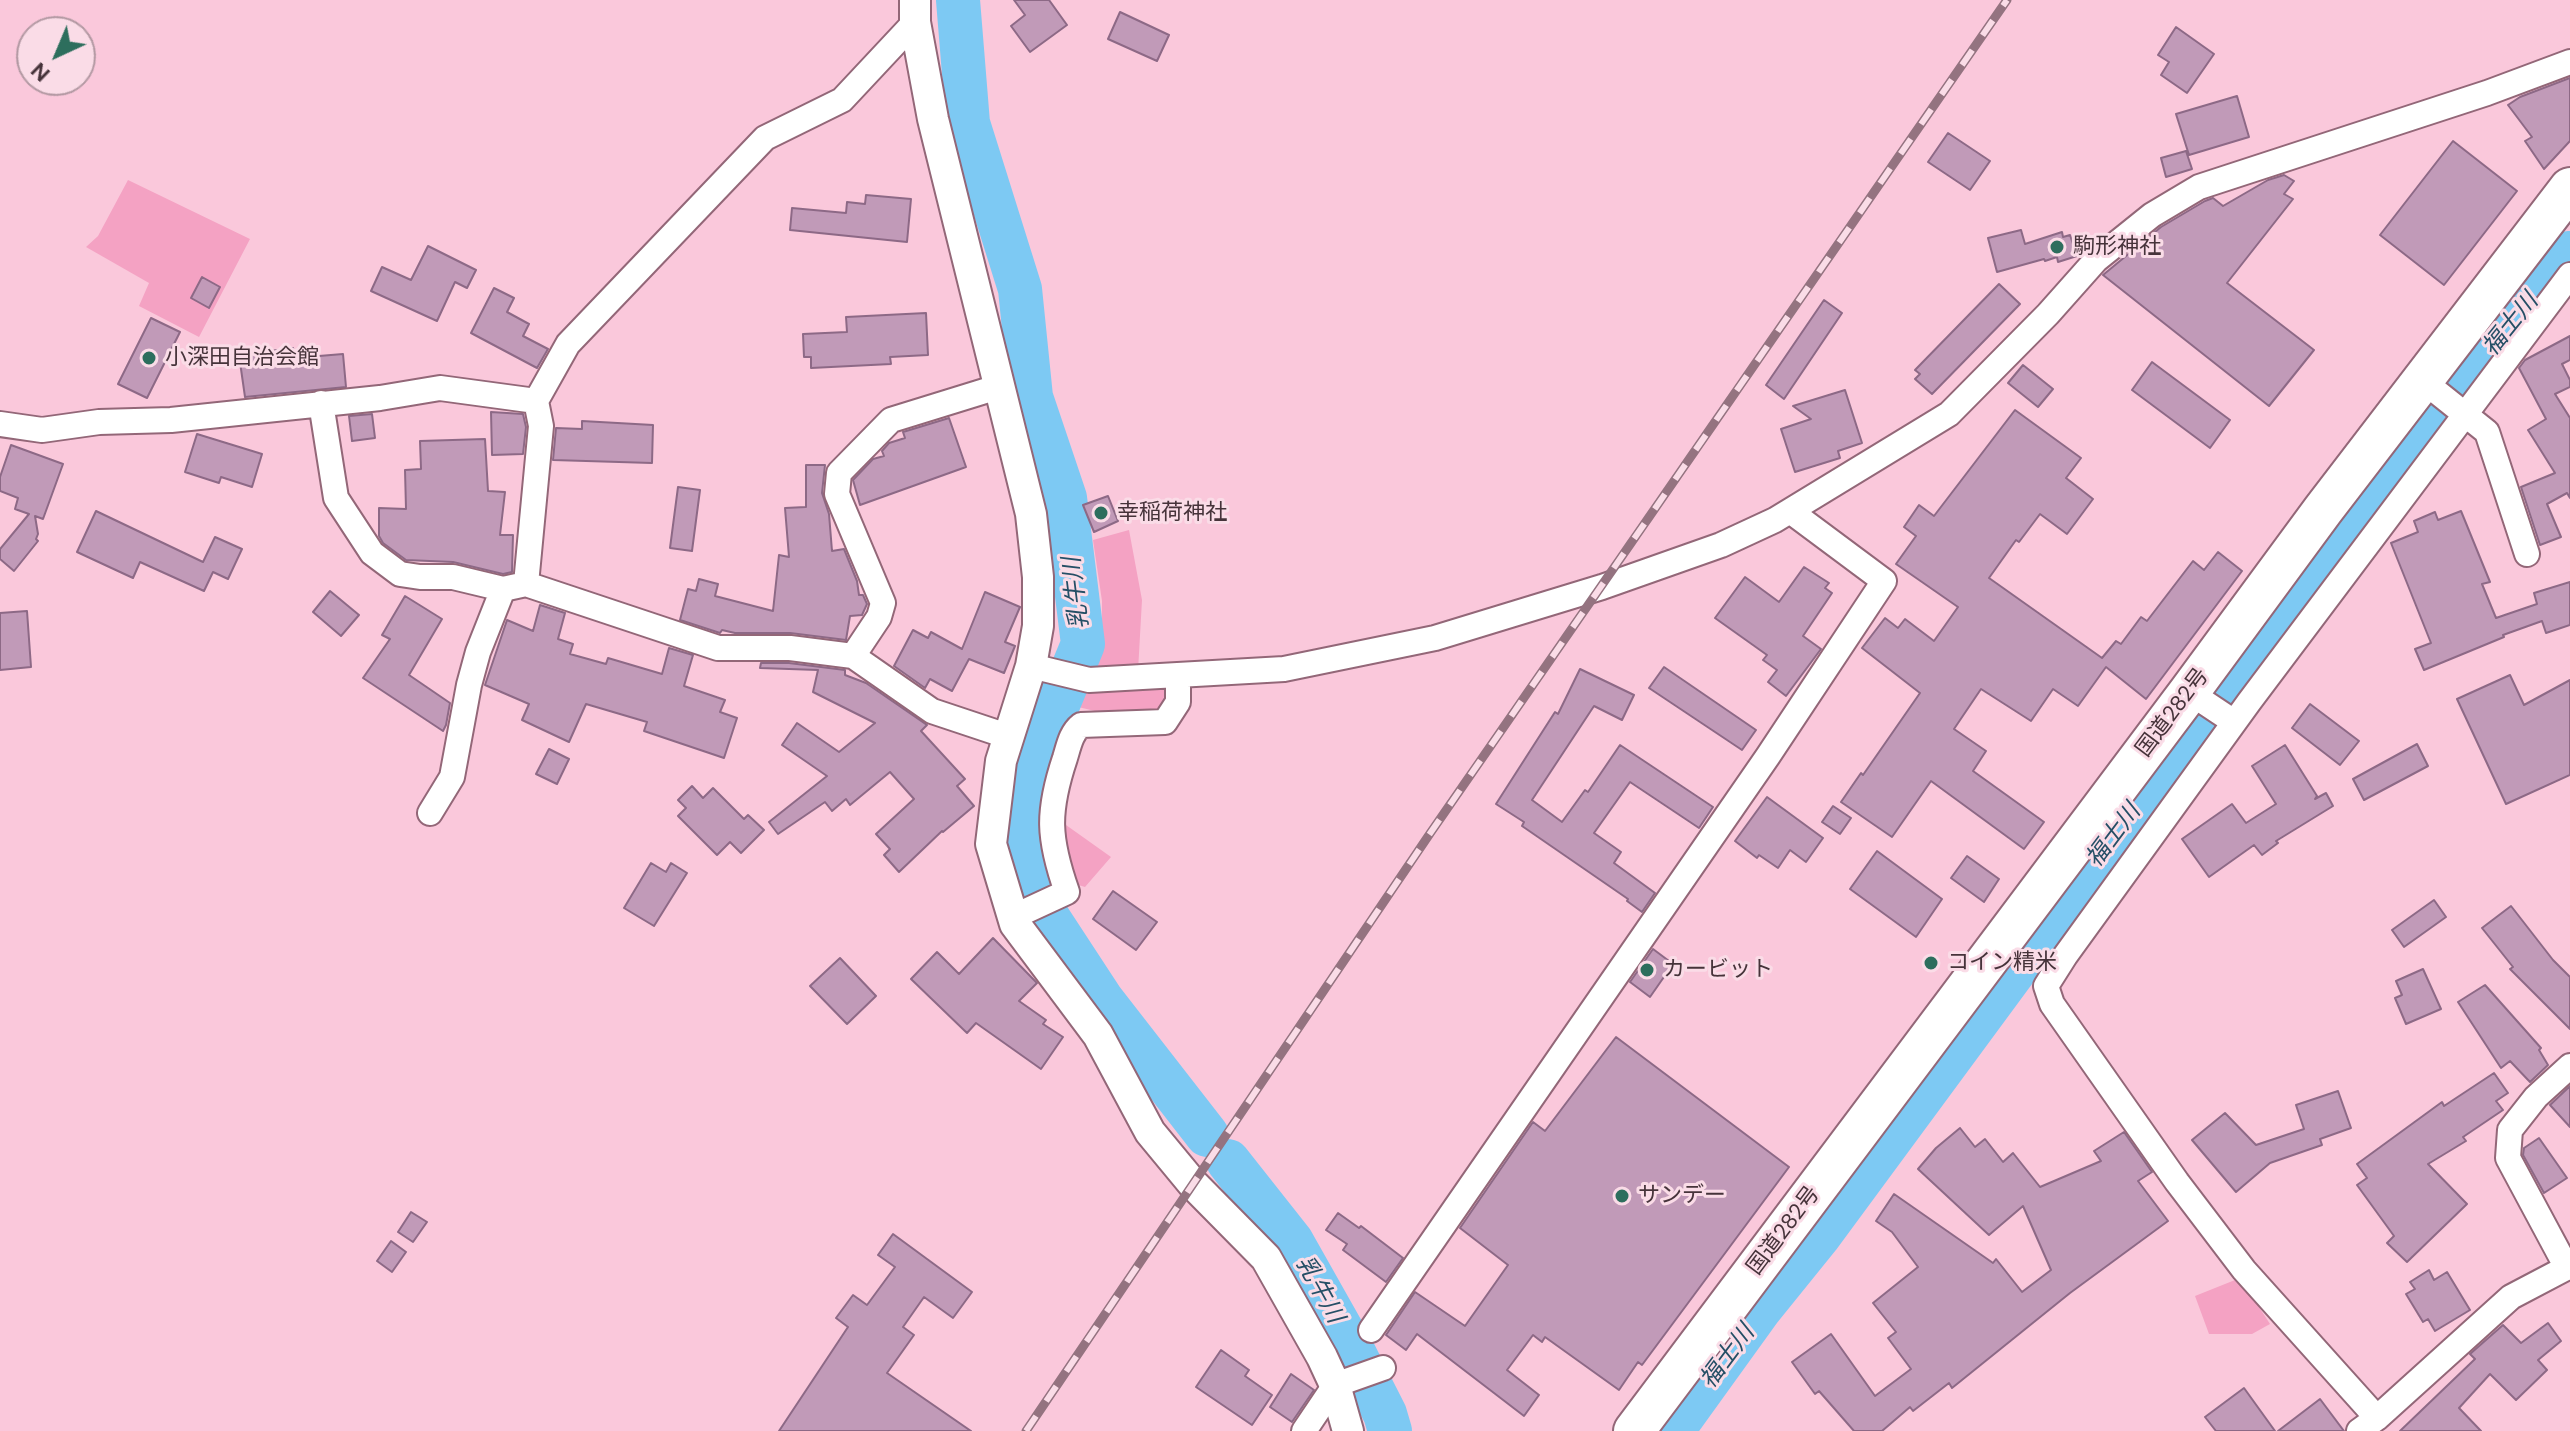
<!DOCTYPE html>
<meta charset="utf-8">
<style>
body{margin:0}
#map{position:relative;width:2570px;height:1431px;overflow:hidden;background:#fac8db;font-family:"DM Sans",sans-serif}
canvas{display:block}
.north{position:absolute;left:16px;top:16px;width:80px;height:80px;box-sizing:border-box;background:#fadce7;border:2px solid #b298a2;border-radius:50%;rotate:224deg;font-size:22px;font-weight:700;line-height:32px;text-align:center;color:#46333a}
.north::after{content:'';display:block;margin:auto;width:28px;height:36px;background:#2d6e5d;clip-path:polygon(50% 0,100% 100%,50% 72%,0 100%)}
</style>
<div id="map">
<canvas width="2570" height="1431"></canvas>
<div class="north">N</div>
</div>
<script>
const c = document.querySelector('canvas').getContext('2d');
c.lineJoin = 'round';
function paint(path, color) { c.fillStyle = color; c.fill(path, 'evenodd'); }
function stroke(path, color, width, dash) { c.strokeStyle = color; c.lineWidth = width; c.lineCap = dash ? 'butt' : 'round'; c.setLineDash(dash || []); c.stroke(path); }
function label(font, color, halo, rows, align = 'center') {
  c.font = font + ' "DM Sans","Noto Sans JP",sans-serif'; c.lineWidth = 6; c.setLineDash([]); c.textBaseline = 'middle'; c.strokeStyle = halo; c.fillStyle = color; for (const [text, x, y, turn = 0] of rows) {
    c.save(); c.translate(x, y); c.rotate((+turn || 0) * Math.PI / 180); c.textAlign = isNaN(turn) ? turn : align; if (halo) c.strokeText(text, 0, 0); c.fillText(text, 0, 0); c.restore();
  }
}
const green = new Path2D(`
 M128 180 250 239 199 337 139 306 149 283 86 247 98 236Z
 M1129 530 1142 600 1138 671 1091 672 1102 634V601L1093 540Z
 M1172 685 1175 704C1139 725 1116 716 1078 707L1085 687Z
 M1066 825 1111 857 1085 887 1065 881Z
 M2240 1278 2270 1324 2252 1334H2209L2195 1296Z`);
const river = new Path2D(`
 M958 0 968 123 1020 289 1031 397 1065 498 1083 644 1033 765 1029 868 1047 916 1102 1000 1207 1135
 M1228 1161 1292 1242 1349 1343 1385 1414 1390 1431
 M1672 1431 1760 1309 1819 1236 2133 810 2418 439 2570 253`);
const building = new Path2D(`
 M1014 0H1049L1067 25 1030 52 1011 26 1025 15Z
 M1120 12 1169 35 1157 61 1108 39Z
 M2176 27 2214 54 2187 93 2161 75 2169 62 2158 55Z
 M2570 78V141L2544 169 2525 141 2532 137 2508 105 2520 97Z
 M2237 96 2249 137 2189 155 2176 114Z
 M1948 133 1990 161 1970 190 1928 162Z
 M2453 141 2517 191 2444 285 2380 235Z
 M2186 151 2192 169 2166 177 2161 158Z
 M2284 175 2294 181 2284 194 2293 199 2227 283 2314 350 2269 406 2103 275 2161 227 2205 201 2213 198 2223 206 2268 180Z
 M866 195 911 199 907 242 790 230 792 208 846 213 847 202 865 204Z
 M2021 230 2025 244 2062 232 2063 237 2070 235 2077 256 2058 262 2057 257 2045 261 2044 259 1997 272 1988 238Z
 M428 246 476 270 467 288 455 282 437 321 371 291 382 267 411 280Z
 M202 277 220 287 209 308 191 298Z
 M1999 284 2020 304 1932 394 1915 379 1920 374 1915 370Z
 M494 288 514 298 507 312 529 324 523 336 548 349 537 368 471 333Z
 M1824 300 1842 313 1784 399 1766 385Z
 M926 313 928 355 890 357 891 364 811 368V357H804L803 334 847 332 846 317Z
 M151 318 180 332 147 398 118 384Z
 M2570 336V360L2562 364 2570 380V387L2555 394 2570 418V498L2567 493 2547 504 2561 537 2540 545 2521 487 2555 473 2528 430 2546 419 2519 368 2525 360Z
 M293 348 295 358 343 354 346 387 245 397 239 355Z
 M2152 362 2230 420 2210 448 2132 390Z
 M2023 365 2053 389 2038 407 2008 383Z
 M1845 390 1862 443 1838 451 1840 458 1795 472 1781 429 1811 419 1793 406Z
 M2015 410 2081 458 2066 478 2093 499 2067 534 2040 514 2019 542 2016 540 1989 578 2102 658 2116 641 2121 644 2141 617 2147 621 2193 561 2204 570 2218 552 2242 571 2146 699 2106 667 2078 706 2053 689 2031 721 1981 689 1954 729 1986 751 1973 771 2044 822 2024 849 1931 781 1892 837 1841 802 1861 773 1863 775 1920 693 1862 648 1885 618 1898 628 1905 619 1934 641 1958 607 1896 564 1916 536 1904 527 1919 505 1934 516Z
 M491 412 523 414 526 427 523 454 492 455Z
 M372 414 375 438 352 441 349 416Z
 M949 418 966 467 860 505 853 480 873 459 884 456 882 451 889 443 905 438 903 432Z
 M582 421 653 425 652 463 553 460 556 428 582 429Z
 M197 434 262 454 252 487 221 477 219 483 185 472Z
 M485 439 488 491 505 492 500 535H513L512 572 503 574 453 562 406 560 383 543 379 536V508L406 509 405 470 421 469 420 441Z
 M11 445 63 464 43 519 35 516 38 534 36 539 38 541 14 571 0 559V549L29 514 15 509 18 498 0 491V477Z
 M806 465H825L822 493 829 514 832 551 844 549 857 581 859 595H863L867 604 862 615 850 616 846 640 790 633H735L722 630 720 633 680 620 688 589 696 591 699 579 718 584 715 596 773 611 779 555 789 557 785 508 806 507Z
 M678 487 700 490 692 551 670 548Z
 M1108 496 1118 521 1094 532 1083 505Z
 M96 511 203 562 215 537 242 549 228 579 213 572 204 591 140 562 133 578 77 552Z
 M2461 511 2490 582 2482 584 2496 618 2537 604 2534 593 2570 582V625L2546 633 2542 621 2503 635 2504 637 2424 670 2415 649 2431 643 2391 543 2418 532 2414 521 2435 512 2438 520Z
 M1804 567 1829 583 1825 588 1832 593 1803 636 1821 649 1786 696 1768 682 1777 670 1763 660 1767 655 1715 618 1745 577 1779 602Z
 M330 591 359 615 341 636 313 612Z
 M985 592 1020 607 1005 642 1015 646 1004 673 969 659 952 691 930 679 925 688 894 666 913 630 928 638 931 632 962 649Z
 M405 596 442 619 409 675 450 703 446 725 443 731 363 678 390 639 382 635Z
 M540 605 565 613 558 639 573 644 570 654 606 664 608 658 662 674 669 648 693 655 684 686 725 700 720 712 737 718 724 758 644 731 647 722 586 704 569 742 522 720 529 704 485 685 507 620 533 631Z
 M27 611 31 667 0 670V613Z
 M761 663H789L845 670V675L866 683 927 725 921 731 965 779 957 786 974 806 943 832 942 831 899 872 884 855 890 849 876 834 914 799 890 772 850 805 846 799 832 811 825 802 778 834 769 822 827 776 782 745 797 723 839 752 875 723 813 692 818 670 760 668Z
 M1664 667 1756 730 1742 750 1649 688Z
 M1580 669 1634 695 1622 720 1594 706 1532 800 1562 822 1585 790 1588 792 1620 745 1713 807 1699 828 1630 782 1594 833 1621 852 1614 863 1655 893 1642 912 1627 901 1628 899 1522 826 1524 822 1496 804 1555 712 1558 714Z
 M2510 675 2524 705 2570 680V775L2506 804 2457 699Z
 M2310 704 2359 741 2340 765 2292 728Z
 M2417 744 2428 766 2364 800 2353 779Z
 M2285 745 2317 796 2315 799 2326 793 2333 806 2276 841 2278 843 2262 855 2254 845 2209 877 2182 839 2232 804 2246 823 2276 804 2252 766Z
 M549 749 569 759 557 784 536 774Z
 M692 786 703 798 713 788 744 819 748 815 764 830 741 853 730 842 717 855 678 816 686 808 678 800Z
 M1767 797 1823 838 1806 862 1790 850 1778 868 1759 855 1757 858 1735 841Z
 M1833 806 1851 818 1840 834 1822 822Z
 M1877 851 1942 899 1916 937 1850 889Z
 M1967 856 1999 879 1984 902 1951 878Z
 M651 863 666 872 671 863 687 873 654 926 624 908Z
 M1113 891 1157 922 1136 950 1093 919Z
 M2434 900 2446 917 2404 947 2392 930Z
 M2511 906 2553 960 2570 977V1029L2510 969 2513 967 2482 928Z
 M993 938 1037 983 1019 1001 1046 1020 1043 1024 1063 1037 1041 1069 976 1023 967 1033 911 979 937 952 959 974Z
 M1653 949 1673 964 1650 997 1630 982Z
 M840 958 876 996 847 1024 810 986Z
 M2423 969 2441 1009 2406 1024 2395 998 2402 995 2396 981Z
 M2485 985 2541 1048 2539 1050 2548 1065 2530 1082 2510 1061 2501 1068 2458 1002Z
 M1616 1037 1789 1167 1642 1365 1638 1362 1619 1390 1545 1337 1542 1342 1533 1335 1507 1370 1539 1395 1524 1416 1417 1334 1406 1350 1386 1335 1415 1292 1465 1326 1508 1265 1460 1228 1533 1122 1545 1131Z
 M2494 1073 2508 1093 2496 1101 2503 1110 2463 1137 2466 1141 2428 1164 2467 1204 2407 1262 2387 1243 2394 1236 2357 1185 2367 1178 2357 1164 2442 1102 2444 1106Z
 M2570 1086V1127L2550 1105Z
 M2338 1091 2351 1128 2320 1139 2322 1145 2270 1163 2236 1192 2192 1140 2225 1113 2256 1145 2304 1129 2296 1105Z
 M1960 1128 1975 1147 1985 1139 2003 1162 2013 1153 2040 1187 2101 1161 2094 1151 2124 1132 2152 1172 2138 1181 2168 1221 2070 1293 1952 1388 1949 1383 1913 1411 1910 1407 1882 1431H1854L1819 1391 1815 1394 1792 1362 1831 1334 1875 1396 1911 1369 1888 1338 1896 1332 1873 1303 1918 1267 1892 1232 1876 1221 1894 1194 1993 1263 1996 1259 2022 1292 2051 1270 2023 1206 1989 1235 1918 1169 1936 1148Z
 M2539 1138 2567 1178 2544 1193 2523 1155 2524 1148Z
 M411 1212 427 1222 413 1242 398 1232Z
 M1338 1213 1359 1228 1361 1226 1403 1258 1386 1282 1343 1250 1347 1244 1326 1230Z
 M893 1234 972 1292 953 1318 924 1297 903 1327 914 1335 887 1373 971 1431H779L848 1327 836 1318 853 1295 867 1305 895 1267 878 1255Z
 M391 1241 406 1252 392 1272 377 1261Z
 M2429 1270 2434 1280 2447 1272 2470 1310 2435 1331 2428 1319 2423 1322 2406 1294 2415 1289 2410 1282Z
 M2548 1323 2561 1341 2538 1360 2547 1370 2516 1400 2490 1374 2459 1408 2481 1431H2400L2475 1359 2470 1354 2503 1325 2521 1343Z
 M1221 1350 1249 1370 1245 1376 1272 1395 1252 1425 1196 1387Z
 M1291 1374 1314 1390 1292 1422 1270 1407Z
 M2244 1388 2275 1431H2216L2205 1417Z
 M2320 1399 2344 1431H2278Z`);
const minor = new Path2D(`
 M2422 380 2487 432 2527 554
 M321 403 336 498 372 553 400 574 420 577H453L503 589
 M0 424 42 430 99 422 171 420 380 398 440 388 536 401
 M526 584 541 426 536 401 568 344 765 138 842 100 915 22
 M853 656 879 617 883 603 837 494 839 473 891 420 1001 386
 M1031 666 1089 680 1284 669 1435 638 1602 587 1721 545 1775 520 1949 414 2048 314 2096 260 2152 215 2199 187 2487 93 2570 62
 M2189 692 2234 722
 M430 813 452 777 469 685 478 652 503 589 526 584 718 648H790L853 656 932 711 1007 736
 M1013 917 1067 892C1048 838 1047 812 1065 758 1069 745 1071 733 1081 725L1165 722 1178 702V675
 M2567 1268 2508 1158 2510 1130 2536 1097 2570 1066
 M1371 1330 1768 756 1884 581 1790 511
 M2377 1418 2244 1270 2177 1182 2052 1004 2046 986 2065 956 2249 702 2570 275
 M1304 1431 1335 1385 1383 1368
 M2359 1431 2377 1418 2511 1297 2570 1266`);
const tertiary = new Path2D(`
 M915 0V22L933 119 1031 514 1038 577V626L1031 666 1001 761 991 844 1015 924 1098 1035 1150 1132 1193 1184 1266 1258 1322 1357 1335 1385 1348 1431`);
const trunk = new Path2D(`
 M1634 1431 2189 692 2323 510 2570 188`);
const rail = new Path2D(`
 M1026 1431 1431 832 2007 0`);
const markers = [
 [2057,247,8,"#2d6e5d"],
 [149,358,8,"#2d6e5d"],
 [1101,513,8,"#2d6e5d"],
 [1931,963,8,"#2d6e5d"],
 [1647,970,8,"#2d6e5d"],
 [1622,1196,8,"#2d6e5d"]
];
const poiNames = [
 ["駒形神社",2073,247],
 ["小深田自治会館",165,358],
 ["幸稲荷神社",1117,513],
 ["コイン精米",1947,963],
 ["カービット",1663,970],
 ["サンデー",1638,1196]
];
const streetNames = [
 ["国道282号",2173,713,-53],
 ["国道282号",1784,1231,-53]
];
const waterNames = [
 ["福士川",2511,325,-51],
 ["乳牛川",1077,593,-97],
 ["福士川",2114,836,-53],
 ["乳牛川",1319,1290,61],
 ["福士川",1728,1357,-53]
];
paint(green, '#f4a2c3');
stroke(river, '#7dc9f3', 44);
paint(building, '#c19ab8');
stroke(building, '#8d6986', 2);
stroke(minor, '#936778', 28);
stroke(tertiary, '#936778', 34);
stroke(trunk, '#936778', 44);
stroke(minor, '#fff', 24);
stroke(tertiary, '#fff', 30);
stroke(trunk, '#fff', 40);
stroke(rail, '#947380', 9);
stroke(rail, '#fadce7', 6, [18]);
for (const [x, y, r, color] of markers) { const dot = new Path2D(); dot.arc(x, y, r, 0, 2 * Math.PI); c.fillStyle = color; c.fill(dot); stroke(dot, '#fadce7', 3); }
label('22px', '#46333a', '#fadce7', poiNames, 'left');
label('22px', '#46333a', '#fadce7', streetNames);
label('italic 24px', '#254f66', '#fadce7', waterNames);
</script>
